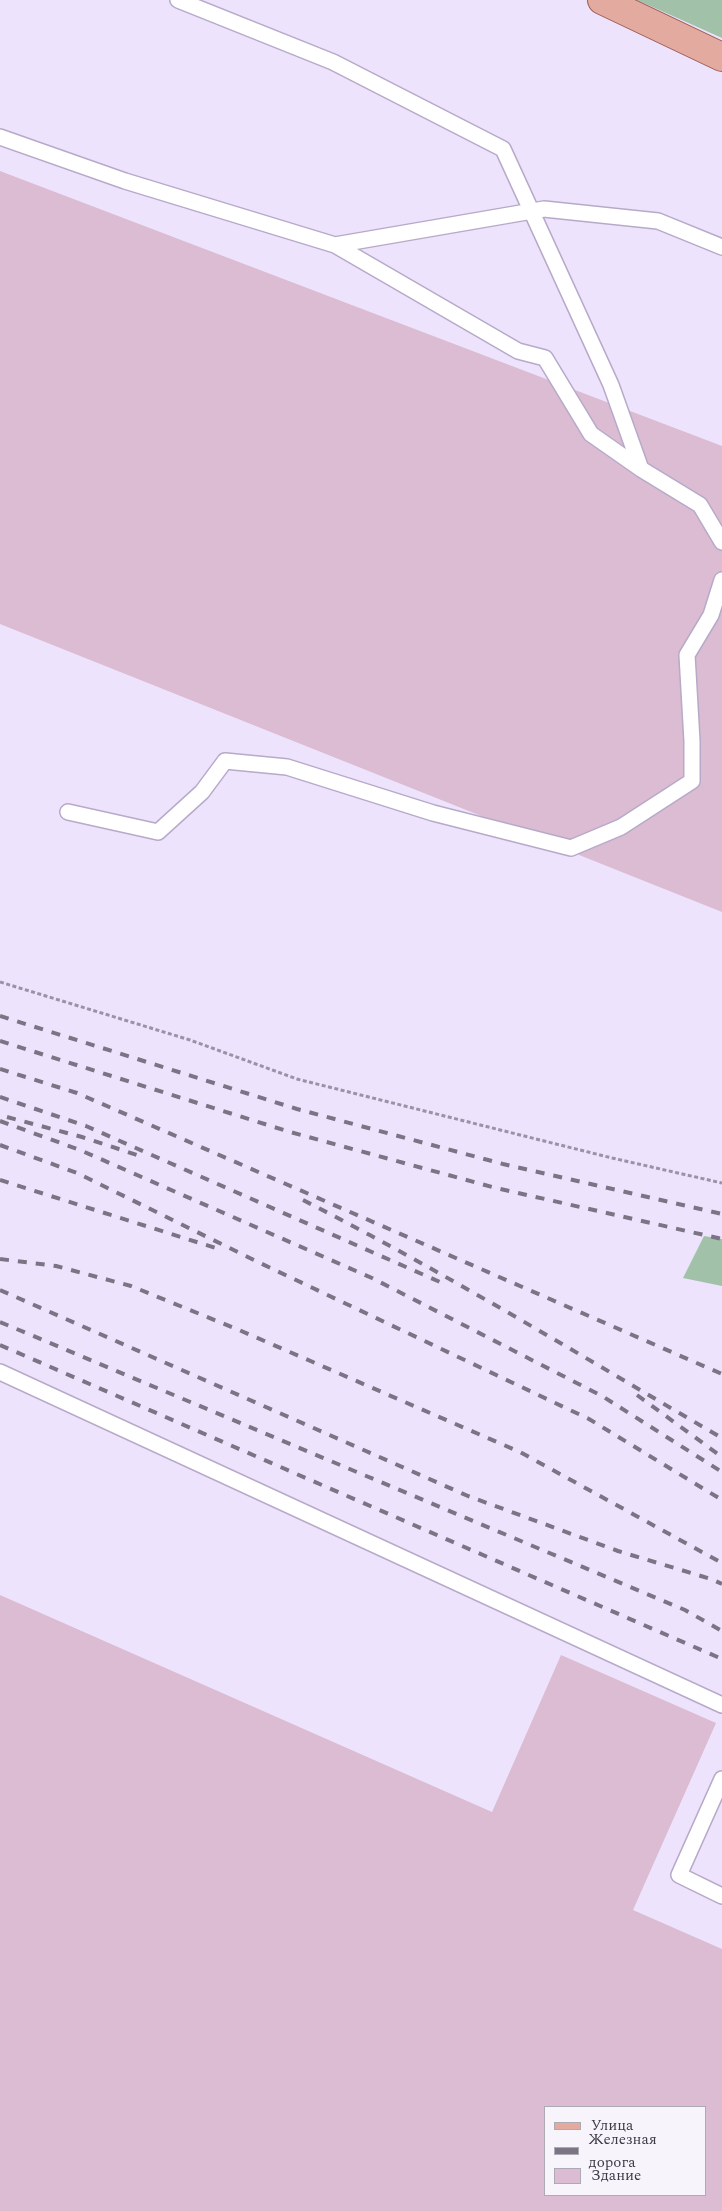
<!DOCTYPE html>
<meta charset="utf-8">
<style>
body{margin:0}
#map{position:relative;width:722px;height:2211px;overflow:hidden;background:#eee3fd;font-family:Spectral,serif}
canvas{display:block}
.legend{position:absolute;left:544px;top:2106px;width:162px;height:90px;box-sizing:border-box;background:#f7f5fb;border:1px solid #adaab3;margin:0;padding:6px 9px;list-style:none;font-size:15px;color:#3e3946}
.legend li{display:flex;align-items:center;gap:10px;height:25px}
.legend b{width:25px;border:1px solid #adaab3}
</style>
<div id="map">
<canvas width="722" height="2211"></canvas>
<ul class="legend">
<li><b style="height:6px;background:#e3aa9f"></b>Улица</li>
<li><b style="height:6px;background:#7b7485"></b>Железная дорога</li>
<li><b style="height:14px;background:#dbbcd2"></b>Здание</li>
</ul>
</div>
<script>
const c = document.querySelector('canvas').getContext('2d');
c.lineJoin = 'round';
function paint(path, color) { c.fillStyle = color; c.fill(path, 'evenodd'); }
function stroke(path, color, width, dash) { c.strokeStyle = color; c.lineWidth = width; c.lineCap = dash ? 'butt' : 'round'; c.setLineDash(dash || []); c.stroke(path); }
const green = new Path2D(`
 M637 0H722V38Z
 M704 1236 722 1239V1286L683 1278Z`);
const building = new Path2D(`
 M0 171 722 446V912L0 624Z
 M0 1595 492 1812 561 1655 716 1723 633 1910 722 1949V2211H0ZM546 2107H706V2195H546Z`);
const path = new Path2D(`
 M0 982 190 1040 297 1079 612 1158 722 1183`);
const service = new Path2D(`
 M178 0 333 62 503 149 611 385 641 469
 M0 137 125 181 335 245 544 209 658 221 722 247
 M335 245 518 351 545 358 591 434 641 469 700 505 722 542
 M68 812 158 832 202 792 225 761 287 767 433 813 571 848 621 827 692 781V741L687 655 711 615 722 580
 M0 1372 722 1705
 M722 1779 679 1875 722 1896`);
const primary = new Path2D(`
 M602 0 722 57`);
const rail = new Path2D(`
 M0 1016 297 1109 503 1164 722 1214
 M0 1041 290 1132 496 1188 722 1239
 M0 1069 77 1093 722 1374
 M0 1097 86 1126 440 1282
 M7 1117 82 1137 137 1155
 M0 1121 80 1150 372 1278 602 1396 722 1472
 M0 1145 77 1173 258 1262 589 1419 722 1500
 M0 1180 222 1250
 M303 1200C446 1273 583 1357 722 1438
 M0 1259 56 1266 131 1286 239 1330 520 1452 722 1563
 M0 1290 468 1496 618 1551 711 1579 722 1584
 M0 1322 685 1610 722 1631
 M0 1345 722 1659
 M637 1395 722 1457`);
paint(green, '#a2c1a9');
paint(building, '#dbbcd2');
stroke(service, '#b7aac9', 18);
stroke(primary, '#9d5d56', 30);
stroke(path, '#9a92a5', 3, [4, 2.5]);
stroke(service, '#fff', 15);
stroke(primary, '#e3aa9f', 28);
stroke(rail, '#7b7485', 4, [9, 9]);
</script>
